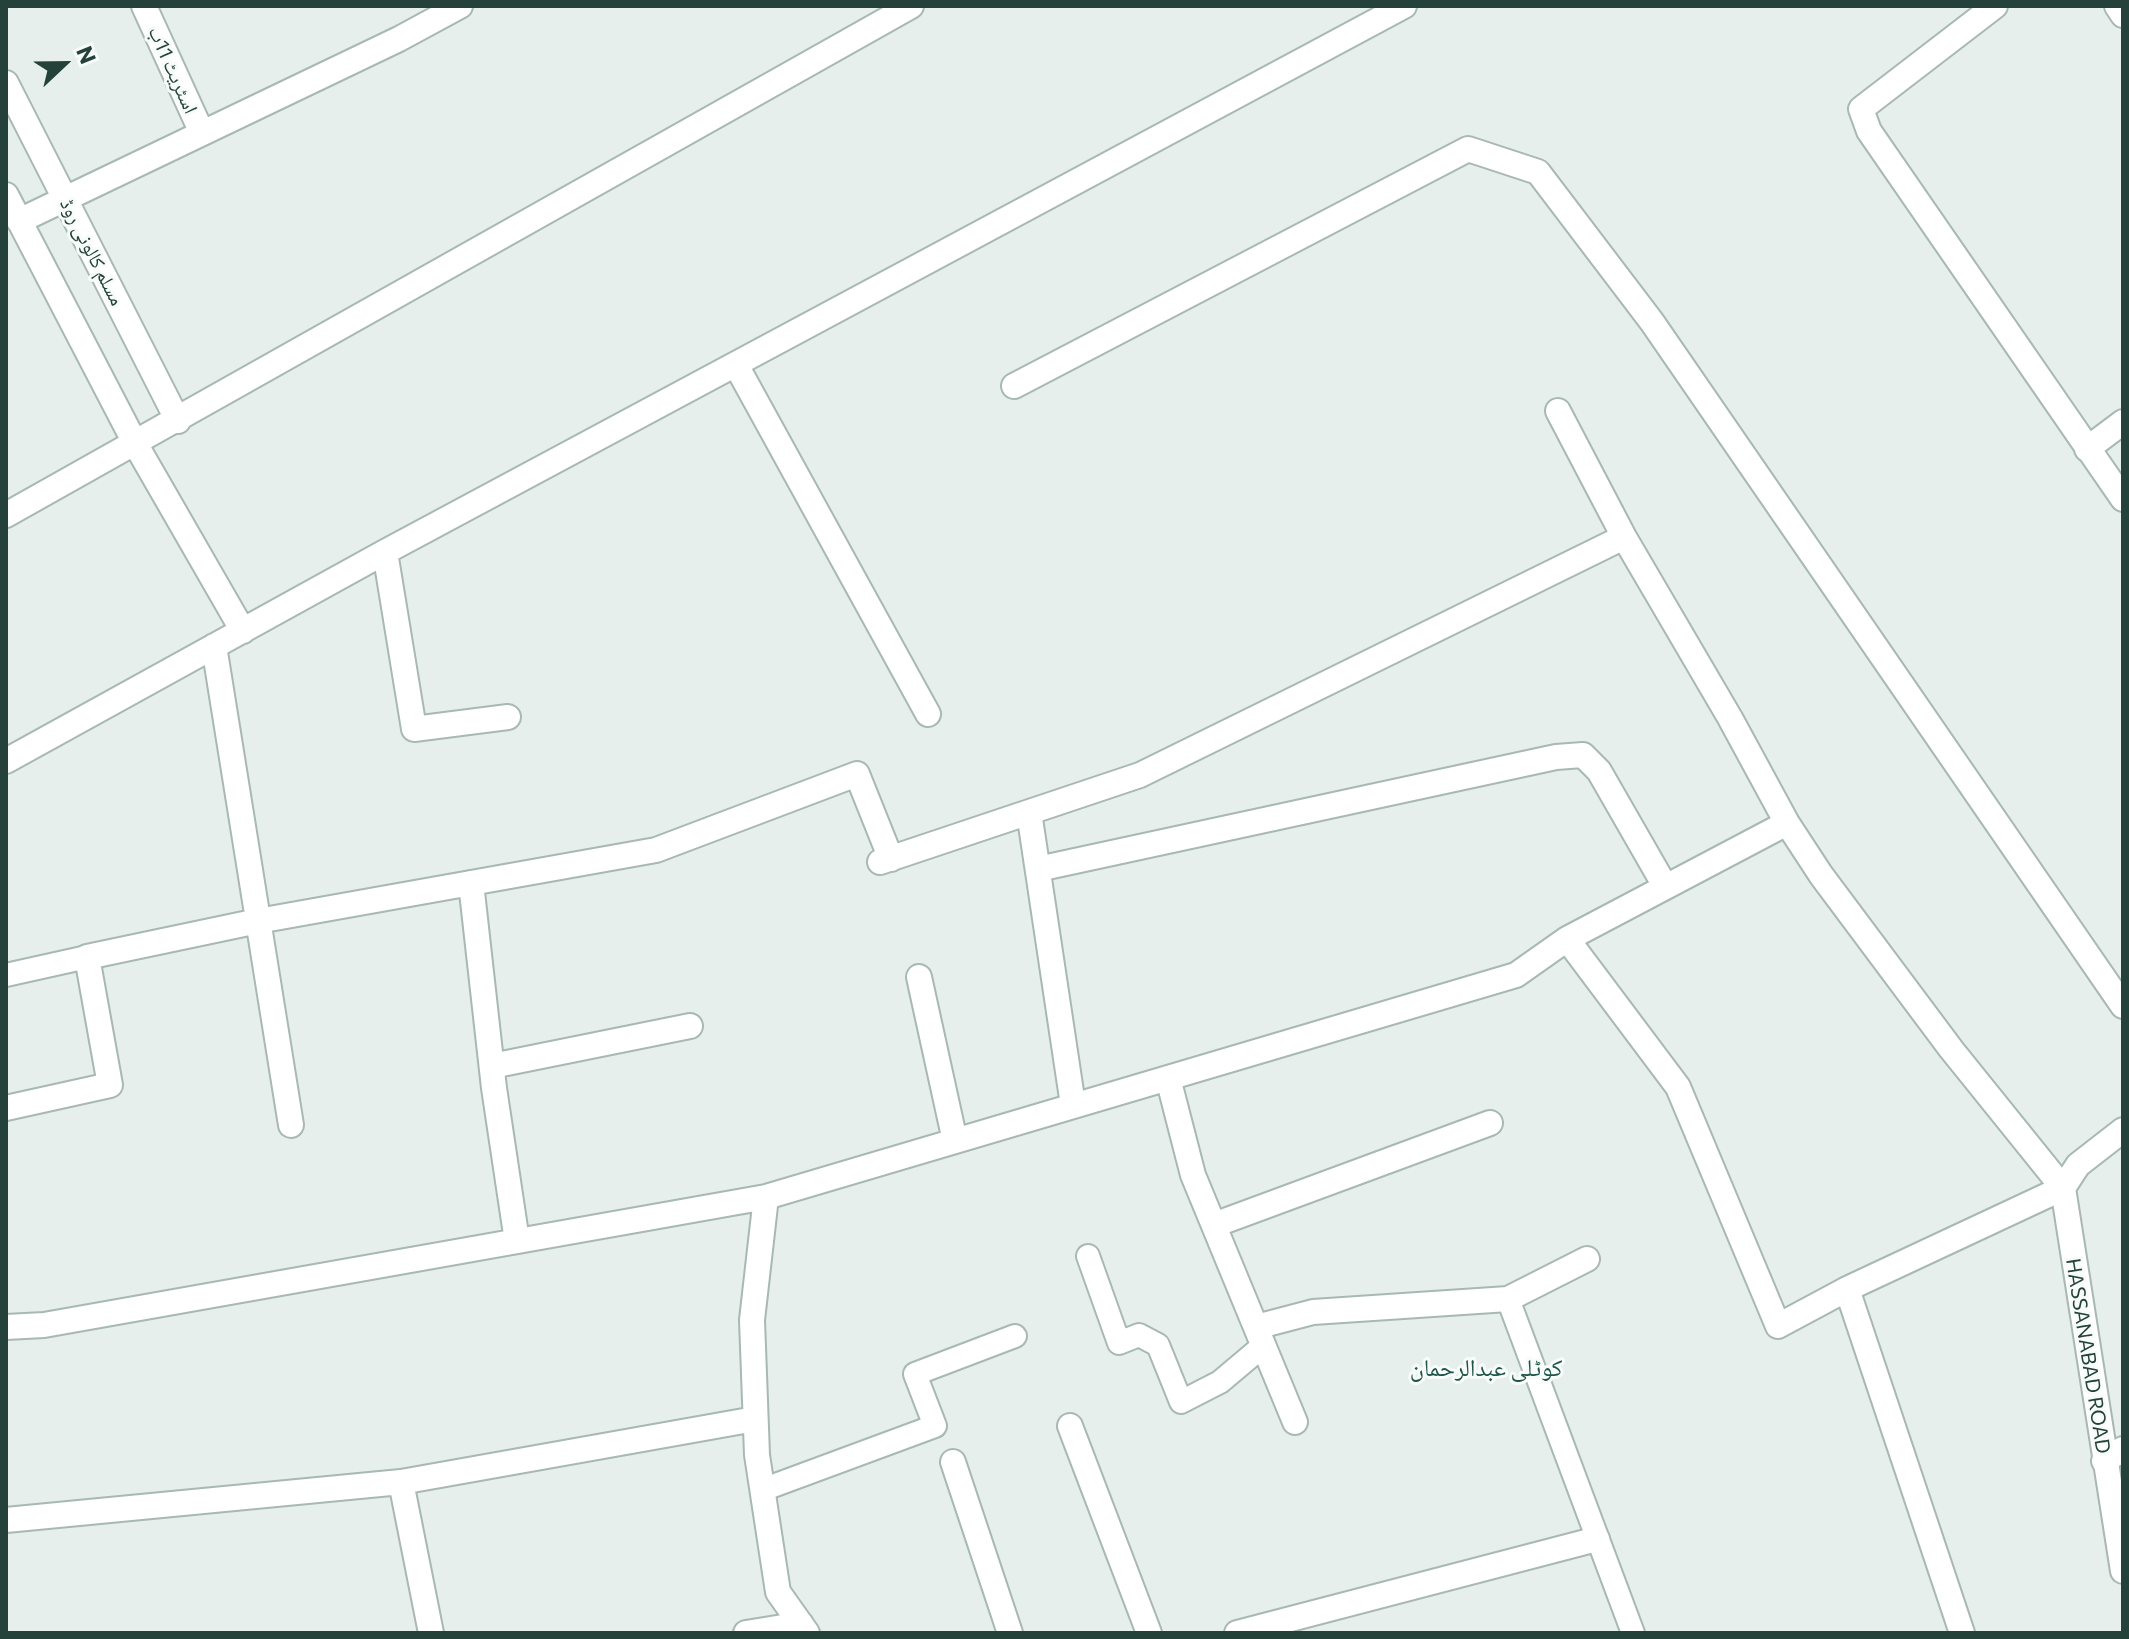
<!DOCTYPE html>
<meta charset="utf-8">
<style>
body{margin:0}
#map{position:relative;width:2129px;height:1639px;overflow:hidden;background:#e6efeb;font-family:Commissioner,sans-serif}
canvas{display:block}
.frame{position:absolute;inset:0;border:8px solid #24423a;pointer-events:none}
.north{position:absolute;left:24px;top:24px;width:80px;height:80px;-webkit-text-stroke:6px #f7fbf9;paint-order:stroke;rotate:68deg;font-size:22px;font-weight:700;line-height:32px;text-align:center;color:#24423a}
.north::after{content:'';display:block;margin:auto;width:28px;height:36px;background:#24423a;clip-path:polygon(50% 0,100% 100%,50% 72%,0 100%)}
</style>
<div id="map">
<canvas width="2129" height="1639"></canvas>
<div class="frame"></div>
<div class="north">N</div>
</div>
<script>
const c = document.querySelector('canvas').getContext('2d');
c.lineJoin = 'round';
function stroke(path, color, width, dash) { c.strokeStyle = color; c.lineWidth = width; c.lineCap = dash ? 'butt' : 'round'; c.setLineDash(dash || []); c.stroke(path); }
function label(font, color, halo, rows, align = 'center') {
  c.font = font + ' Commissioner,"Noto Naskh Arabic",sans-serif'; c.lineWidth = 6; c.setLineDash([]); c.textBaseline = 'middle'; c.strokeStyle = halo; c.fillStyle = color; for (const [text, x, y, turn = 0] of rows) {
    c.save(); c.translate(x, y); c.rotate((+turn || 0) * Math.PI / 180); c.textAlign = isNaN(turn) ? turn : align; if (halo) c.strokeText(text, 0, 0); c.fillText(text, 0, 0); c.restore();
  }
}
const service = new Path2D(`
 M6 975 87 957
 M1088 1256 1119 1343 1139 1335 1158 1345 1181 1402 1220 1382 1264 1345
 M1508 1299 1633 1633
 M762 1490 935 1426 915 1374 1015 1336`);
const minor = new Path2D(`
 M144 6 202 133
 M1995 6 1861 109 1869 131 2123 499
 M2117 6 2123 15
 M6 83 178 421
 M6 195 136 445 243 631
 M19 221 399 39 460 6
 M736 365 928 714
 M1014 386 1468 149 1538 172 1652 322 2123 1006
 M1558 411 1624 537 1730 718 1787 823 1821 875 1951 1049 2063 1188 1847 1289 1962 1633
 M2087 449 2123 422
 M6 515 911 6
 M385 552 414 729 508 717
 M214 646 291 1125
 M6 761 385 552 1404 6
 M1029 812 1073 1105
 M880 862 1140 775 1624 537
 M1038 869 1556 757 1583 755 1599 771 1665 886
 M471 883 494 1088 517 1241
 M1567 939 1678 1087 1778 1326 1847 1289
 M919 977 955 1141
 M492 1066 690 1026
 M1168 1078 1193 1175 1295 1422
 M6 1108 110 1085 87 957 258 921 656 850 857 774 891 859
 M766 1197 752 1320 757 1455 778 1592 807 1633
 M1214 1225 1490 1123
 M6 1327 44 1325 766 1197 1516 975 1567 939 1787 823
 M1256 1327 1313 1312 1508 1299 1587 1259
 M1070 1426 1149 1633
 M2104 1461 2123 1449
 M953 1462 1010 1633
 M401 1482 431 1633
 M6 1520 401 1482 755 1419
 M746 1633 801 1624
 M1237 1633 1597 1539`);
const tertiary = new Path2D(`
 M2123 1130 2078 1165 2063 1188 2123 1571`);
const streetNames = [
 ["اسٹریٹ 11ب",173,70,66],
 ["مسلم کالونی روڈ",92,252,63],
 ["HASSANABAD ROAD",2088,1356,81]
];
const quarterNames = [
 ["کوٹلی عبدالرحمان",1486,1368]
];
stroke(service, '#a8b8b2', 26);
stroke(minor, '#a8b8b2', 28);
stroke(tertiary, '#a8b8b2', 28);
stroke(service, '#fff', 22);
stroke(minor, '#fff', 24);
stroke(tertiary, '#fff', 24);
label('20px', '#24423a', '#f7fbf9', streetNames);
label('24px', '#1f5548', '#f7fbf9', quarterNames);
</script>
